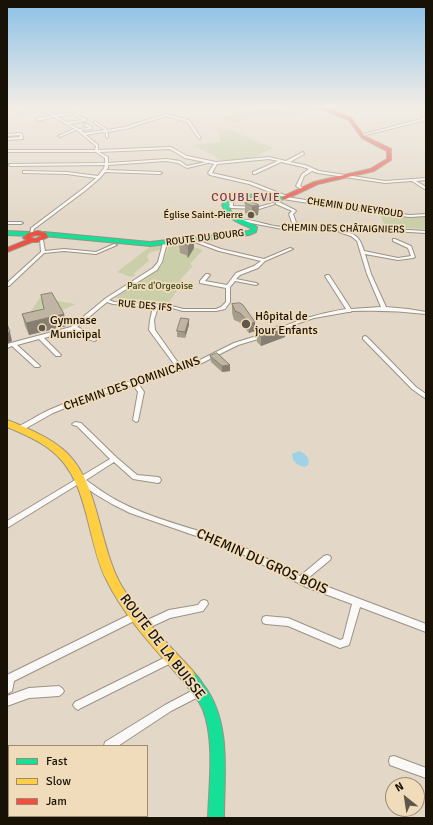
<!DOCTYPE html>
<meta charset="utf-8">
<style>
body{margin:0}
#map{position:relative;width:433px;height:825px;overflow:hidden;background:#e3d8c7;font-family:Signika,sans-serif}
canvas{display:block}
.frame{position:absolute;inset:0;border:8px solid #181105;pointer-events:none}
.legend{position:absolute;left:8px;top:745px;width:140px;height:72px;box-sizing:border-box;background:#f0dcba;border:1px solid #9a8b72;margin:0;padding:5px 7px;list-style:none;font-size:12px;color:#181105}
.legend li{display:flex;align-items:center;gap:8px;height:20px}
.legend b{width:20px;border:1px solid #9a8b72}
.north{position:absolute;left:385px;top:777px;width:40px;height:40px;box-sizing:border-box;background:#f0dcba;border:1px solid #9a8b72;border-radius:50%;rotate:330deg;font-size:11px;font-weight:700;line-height:16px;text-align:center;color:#181105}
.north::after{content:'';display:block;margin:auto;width:14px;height:18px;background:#5f5749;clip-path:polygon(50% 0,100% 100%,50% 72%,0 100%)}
</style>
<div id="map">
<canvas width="433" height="825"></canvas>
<div class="frame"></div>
<ul class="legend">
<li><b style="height:5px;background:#16e098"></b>Fast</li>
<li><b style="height:5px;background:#ffcf43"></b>Slow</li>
<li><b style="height:5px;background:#f24e42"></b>Jam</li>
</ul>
<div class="north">N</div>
</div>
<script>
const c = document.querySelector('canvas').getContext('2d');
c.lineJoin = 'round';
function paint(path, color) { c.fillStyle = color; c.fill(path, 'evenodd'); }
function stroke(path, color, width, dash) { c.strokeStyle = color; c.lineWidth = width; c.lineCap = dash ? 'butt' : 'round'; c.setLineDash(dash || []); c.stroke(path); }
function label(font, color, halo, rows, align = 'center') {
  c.font = font + ' Signika,sans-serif'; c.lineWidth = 3.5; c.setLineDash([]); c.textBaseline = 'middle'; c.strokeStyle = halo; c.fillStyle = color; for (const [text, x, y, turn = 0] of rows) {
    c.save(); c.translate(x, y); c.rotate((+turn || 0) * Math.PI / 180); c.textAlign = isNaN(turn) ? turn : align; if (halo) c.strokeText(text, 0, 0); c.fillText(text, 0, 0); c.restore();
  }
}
const green = new Path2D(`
 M249 106H265L302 114 273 116 259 114 233 123 220 118 254 108Z
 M218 128 233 131 273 148 255 157 225 162 193 145 220 142Z
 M380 214 426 215V229L385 227Z
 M182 243 203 250 190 264 193 266 180 280 184 281 169 302 115 298 162 266 169 245Z
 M152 245 162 247V249L149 253 147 256 149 261 133 274 136 275 131 277 117 272Z
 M40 298 75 304H76L60 311 44 305 42 307 43 308 33 312 26 318Z`);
const water = new Path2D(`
 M299 451C305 453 311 458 308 465L305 467 298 465 293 460 292 454Z`);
const street = new Path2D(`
 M36 106H39L55 115 75 112 74 114 57 117 67 122 83 120 78 118 79 116 87 119 86 121 70 124 79 129 89 128 84 125 85 123 92 127V129L81 130 84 133 105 130 94 123 95 121 108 130 125 127 166 114 189 120 201 138 199 139 187 122 166 116 126 129 106 132 108 133V137L107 138 106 137V133L102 132 86 135 98 145V150L171 147 187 156 216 162 269 157 286 161 303 152 304 154 290 162 305 165 319 171 385 181 426 178V180L416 181 426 187V190L412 181 385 183 318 173 312 171 304 176 300 186 303 188 301 189 296 186 302 174 309 169 303 167 281 162 255 174H253V172L278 161 269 159 217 164 212 173 251 182 287 196V197L373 211 410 215 426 214V216L410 217 373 213 283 199V197L249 184 210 175 208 173 214 164 185 158 170 149 99 152 108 157V163L166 159 180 161 187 166 206 162 208 163 187 168 178 163 166 161 108 165V168L106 170 160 172 162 173 160 174 105 172 100 178 86 190 34 229 32 235H30L31 228 84 188 96 178 67 174 24 173H23V171L67 172 98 176 104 168 105 165 10 166 9 164 105 163V158L96 152H7V150H95L96 146 78 131 54 117 38 121 37 118 52 116 38 108 22 114 20 113Z
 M425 108H426V110L423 113 425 118 423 121 361 136 360 135 421 119 423 118 421 113Z
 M74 129 76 130 60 137 58 136Z
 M21 133 22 134 23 139 7 140V138L20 137V135L7 136V134Z
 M275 197H277L279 202 295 210 296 211 293 214 298 228H374L426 231V233L392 231 341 230C356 235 359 235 364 251L398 258 411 256 408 248 393 241V239H395L411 246 415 257 413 258 398 260 365 254 371 274 386 307 408 309 426 312V314C401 311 377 310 352 311L350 312H348L314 318 296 324 280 332H276V330C299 319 322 313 346 309L325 276 327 275H329L351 309 381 307 367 274 357 241 351 236 339 232V230H288L235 220C244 217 264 224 274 226 281 227 287 228 294 228L289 214 292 211 276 204Z
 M226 201 233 202V206L259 207 273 203 275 204 259 209 231 208 229 207 230 204 225 203 224 202Z
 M7 222H21L23 223 21 224H7Z
 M40 239 43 240 45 251 64 249 96 252 114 244 117 245 96 254 64 251 44 253 9 286H7V283L41 252Z
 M192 239H194L221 249 264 259 290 248 293 249 265 261 258 268 240 275 236 279 256 283 258 284 256 285 235 281 230 287V302L225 309 216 311H183L168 307H158L154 320 155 330 181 367 192 364 234 343 263 334 265 335V337L238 345 196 366 138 383 144 392 138 421 136 422 133 420 138 392 133 385 85 400 53 413 21 431H17L16 429 17 427C28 422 38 415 49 410 90 392 134 380 177 368L149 330 150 320 153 307 113 304 107 302 77 327 80 328 95 339 96 340 95 341C87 341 81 331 73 330L44 338 61 355 60 356H56L39 339 17 345 39 365 40 366 39 367H35L12 346 7 348V344L71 327 106 298 153 268 158 262 163 243 165 242 167 243 162 262 157 270 109 300 114 302 168 305 183 309H216L221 307 226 302V288L200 283V281L206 274H208L210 275 205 281 227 285 236 273 254 266 261 261 219 251 192 241Z
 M365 336 367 337 416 387 426 394V399L412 389 363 339V337Z
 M75 422 81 423 116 457 137 475 158 477 160 478 161 480 160 482 158 483 133 479 114 462 86 480C96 487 105 494 116 500 151 519 191 527 228 541 253 550 276 564 300 576L324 556 327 555 330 556 331 558 330 560 307 579 426 624V632L360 607 349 645 340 648 288 626 266 624 263 623 262 620 263 617 266 616 288 618 340 640 343 639 352 604 306 587 246 556 225 546 130 513 112 504 95 494 80 483 7 528V521L110 459 77 426 73 425 72 424Z
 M204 600 207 601 208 604 203 611 170 618 144 630 141 629 140 626 141 623 169 610 198 605 201 601Z
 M135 612 138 613 139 616 138 619 14 681 12 691 9 693 7 692V675Z
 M172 654 175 655 176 658 175 661 81 708 78 710 75 708 73 705 75 702Z
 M59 686 62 688 64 691 62 694 59 696 29 698 7 706V696L29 688Z
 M201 686 204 688 206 691 204 694 171 711 118 746H104L105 742 165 705Z
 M394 756 426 768V778L390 765 389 761 390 757Z`);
const fast = new Path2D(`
 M238 193 271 197 284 196 287 198C275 205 248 194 233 196L228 205C233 220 246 219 257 227L256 232 249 235 150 246 44 236 41 234 44 232 150 242 248 231 251 230V228C238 223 227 219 222 205L229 194Z
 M7 231 30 232 33 234 30 236 7 235Z
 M188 669C195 672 199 678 203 684 232 721 224 774 224 818H208C209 785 215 741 203 710 198 697 186 688 181 676L183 671Z`);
const slow = new Path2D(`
 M7 420C16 423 26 428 35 432 47 438 58 444 68 454 99 485 99 546 121 585 140 617 168 644 193 671L195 676 193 681 188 683 183 681C155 649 125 618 106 579 85 536 90 478 48 448 36 439 21 433 7 427Z`);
const jam = new Path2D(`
 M308 106H315L334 111 351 118 364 136 391 149V160L374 171 318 184 286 199H282V197L314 182 370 169 387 159V151L362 138 349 120 332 113Z
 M38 231 46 233 48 237 37 242H32L7 252V248L27 240 23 238 28 233ZM38 235 42 236 35 239 30 237 32 236Z`);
const wall = new Path2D(`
 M245 203 259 205 258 215 252 216 245 213Z
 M184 236 194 238V248L188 258 186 255 180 253 179 242 184 239Z
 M232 304 255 322V331L249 333 239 322 234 320 232 313Z
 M22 314H64L66 326 29 335 25 326Z
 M189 319V325L185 338 177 337V331Z
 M286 328 285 337 261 346 257 342V333Z
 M210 356 230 365V371L222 372 211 362Z`);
const shadedWall = new Path2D(`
 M259 205 258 215 252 216V206Z
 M194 238V248L188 258V247Z
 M64 314 66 326 29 335 26 323Z
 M189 319V325L185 338V332Z
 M255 322V331L249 333 250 324Z
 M286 328 285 337 261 346V337Z
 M10 332 12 341 7 344V333Z
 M230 365V371L222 372V366Z`);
const building = new Path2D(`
 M253 202 259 205 252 206 245 203Z
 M184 236 194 238 188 247 186 244 179 242 185 239Z
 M52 293 64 314 26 323 22 314 44 309 41 295Z
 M240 303 243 305 255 322 250 324 240 313 235 311 232 304Z
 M181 318 189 319 185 332 177 331Z
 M7 324 10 332 7 333Z
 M280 325 286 328 261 337 257 333 275 327Z
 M217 353 230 365 222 366 210 356Z`);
const markers = [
 [251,215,4,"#5f5749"],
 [246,324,5,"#5f5749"],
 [42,328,4,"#5f5749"]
];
const farStreetnames = [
 ["CHEMIN DU NEYROUD",355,208,8],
 ["CHEMIN DES CHÂTAIGNIERS",343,229,1],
 ["ROUTE DU BOURG",205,238,-7],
 ["RUE DES IFS",145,306,5]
];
const farPoinames = [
 ["Église Saint-Pierre",243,215]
];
const farParknames = [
 ["Parc d'Orgeoise",160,286]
];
const farQuarternames = [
 ["COUBLEVIE",246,198]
];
const poiNames = [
 ["Hôpital de",255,317],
 ["jour Enfants",255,331],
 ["Gymnase",50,321],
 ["Municipal",50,335]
];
const streetNames = [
 ["CHEMIN DES DOMINICAINS",132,384,-19]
];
const nearStreetnames = [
 ["CHEMIN DU GROS BOIS",262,562,24],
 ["ROUTE DE LA BUISSE",162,647,52]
];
paint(green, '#cacfa9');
paint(water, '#a0d2e5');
stroke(street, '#9a9284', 2);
stroke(fast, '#9a9284', 2);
stroke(slow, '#9a9284', 2);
stroke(jam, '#9a9284', 2);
paint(street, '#fbf9f7');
paint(fast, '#16e098');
paint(slow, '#ffcf43');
paint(jam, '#f24e42');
paint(wall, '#a59c8b');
paint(shadedWall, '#867f71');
paint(building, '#c0b5a2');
stroke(building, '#867f71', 1);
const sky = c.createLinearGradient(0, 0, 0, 222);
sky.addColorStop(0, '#8bc0e7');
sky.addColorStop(0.48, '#f2ede6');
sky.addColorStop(1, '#f2ede600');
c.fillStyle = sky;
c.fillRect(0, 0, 433, 222);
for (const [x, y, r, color] of markers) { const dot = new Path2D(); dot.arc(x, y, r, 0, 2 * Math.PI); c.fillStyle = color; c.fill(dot); stroke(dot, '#f0dcba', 1.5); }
label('10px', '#181105', '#f0dcba', farStreetnames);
label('10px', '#181105', '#f0dcba', farPoinames, 'right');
label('10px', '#384414', '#f0dcba', farParknames);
c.letterSpacing = '1px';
label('12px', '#733861', '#f0dcba', farQuarternames);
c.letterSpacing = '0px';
label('12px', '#181105', '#f0dcba', poiNames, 'left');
label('12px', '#181105', '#f0dcba', streetNames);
label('14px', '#181105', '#f0dcba', nearStreetnames);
</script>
